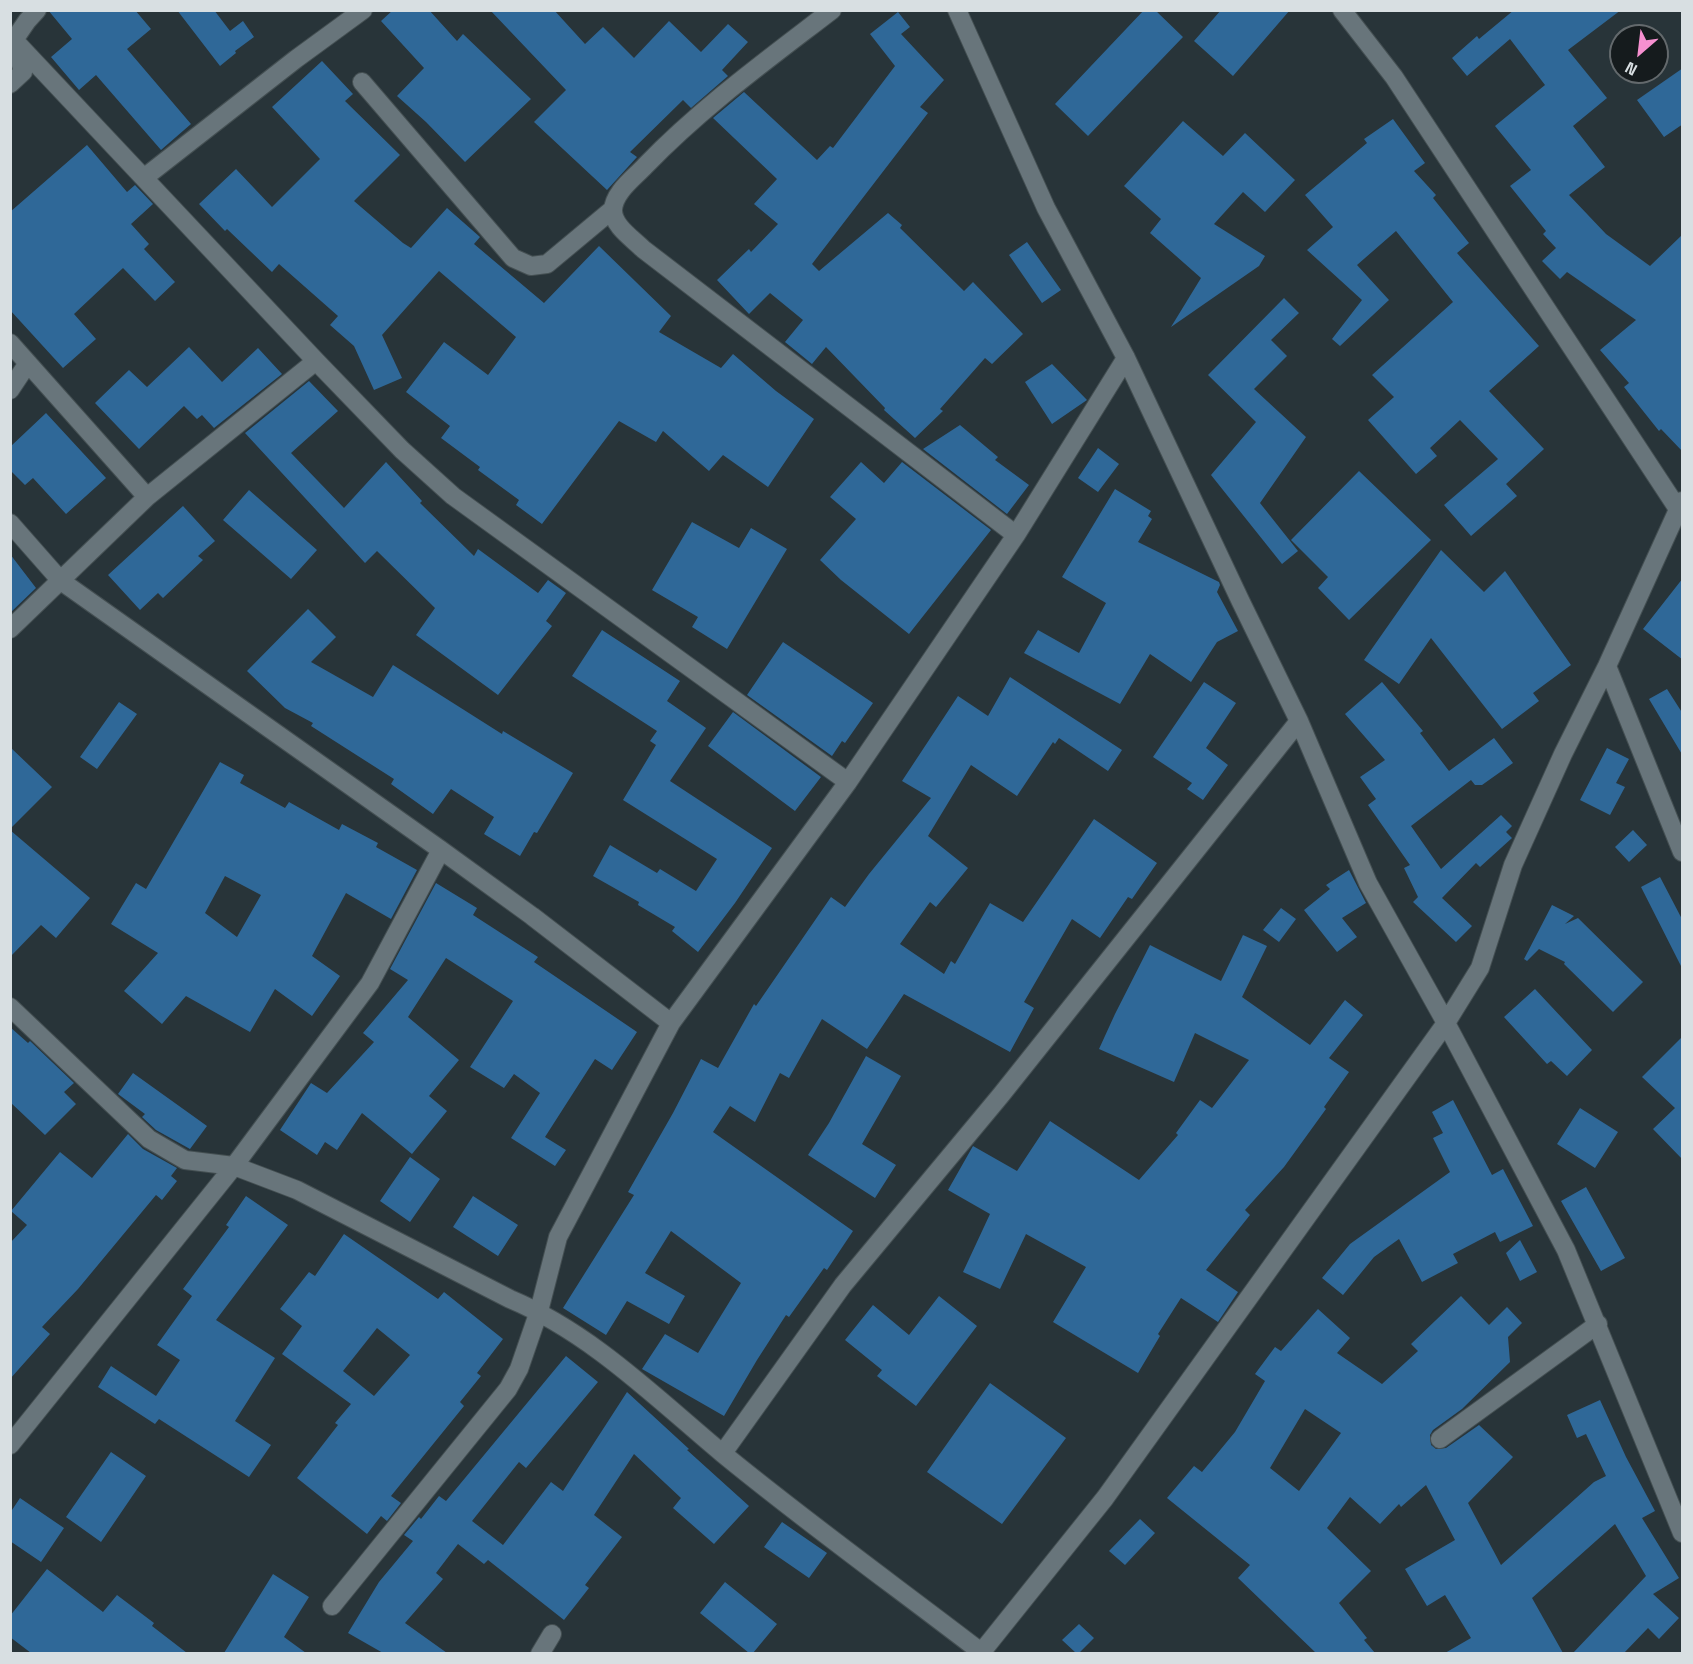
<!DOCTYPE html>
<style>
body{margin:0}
#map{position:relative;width:1693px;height:1664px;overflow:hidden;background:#283439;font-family:"Space Grotesk",sans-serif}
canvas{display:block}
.frame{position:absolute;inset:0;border:12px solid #d8dfe2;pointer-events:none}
.north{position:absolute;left:1609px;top:24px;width:60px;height:60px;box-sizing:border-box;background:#151b1d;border:2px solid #63696c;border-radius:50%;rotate:208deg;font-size:16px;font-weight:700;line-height:24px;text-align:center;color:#d8dfe2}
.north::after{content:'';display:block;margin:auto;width:21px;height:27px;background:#f690d0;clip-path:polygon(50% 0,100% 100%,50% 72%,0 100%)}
</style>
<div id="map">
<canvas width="1693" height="1664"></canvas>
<div class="frame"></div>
<div class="north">N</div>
</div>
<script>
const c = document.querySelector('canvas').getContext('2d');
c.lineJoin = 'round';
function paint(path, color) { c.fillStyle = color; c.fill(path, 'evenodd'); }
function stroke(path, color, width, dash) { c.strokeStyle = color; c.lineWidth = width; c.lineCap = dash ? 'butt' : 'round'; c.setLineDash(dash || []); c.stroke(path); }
const building = new Path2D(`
 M48 10H135L151 29 127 49 191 124 161 150 96 75 79 90 51 57 72 39Z
 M177 10H214L230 31 243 21 254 37 235 51 236 53 220 66Z
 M393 10H429L457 41 463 34 531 99 465 162 426 122 397 96 424 68 381 21Z
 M490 10H554L585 44 603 27 634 58 669 21 701 52 728 24 748 42 722 70 728 76 691 108 683 100 630 152 637 157 607 190 534 122 566 90Z
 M1144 10H1155L1183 37 1088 136 1055 104Z
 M1221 10H1290L1233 76 1194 41Z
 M1514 10H1621L1568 50 1607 98 1573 126 1605 167 1569 195 1606 234 1650 266 1683 234V452L1661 429 1659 431 1624 387 1629 383 1600 350 1636 320 1567 272 1560 279 1542 261 1556 248 1543 234 1546 231 1510 186 1531 170 1495 126 1545 85 1510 39 1467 76 1452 58 1477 36 1479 39Z
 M898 12 910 27 901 34 944 80 920 107 928 113 812 264 819 271 888 213 902 225 900 228 964 291 973 282 1023 334 992 364 985 358 940 409 943 411 915 438 884 410 885 408 826 347 812 364 785 342 803 320 770 293 749 314 717 280 749 249 751 252 778 224 754 204 777 179 713 118 744 92 817 160 830 146 833 148 895 66 870 34Z
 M322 61 353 94 345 101 400 155 354 201 403 243 411 248 447 208 480 237 474 244 544 303 599 246 671 316 659 332 721 368 733 354 776 391 814 419 768 487 723 455 709 471 663 431 656 442 619 421 542 524 516 505 519 500 478 470 480 467 441 438 450 426 406 392 444 342 488 375 516 337 439 271 382 335 402 378 374 390 354 346 330 325 338 316 279 264 272 272 227 229 225 231 199 204 236 169 272 207 320 159 272 107Z
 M1683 68V124L1664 137 1637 100Z
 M1393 119 1425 163 1414 171 1436 195 1433 198 1469 243 1457 253 1539 346 1489 391 1544 449 1506 484 1517 496 1471 536 1444 505 1498 459 1460 420 1430 448 1437 456 1416 474 1368 420 1394 397 1372 375 1453 302 1396 231 1357 265 1389 300 1340 346 1332 339 1362 300 1307 250 1333 227 1305 195 1367 143 1364 139Z
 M1183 121 1223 156 1245 133 1295 180 1265 212 1243 192 1214 224 1265 256 1259 266 1171 327 1201 278 1150 233 1161 219 1124 186Z
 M87 145 127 192 135 185 153 204 131 224 149 244 144 249 175 282 155 301 123 268 74 314 96 339 63 368 10 310V212Z
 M1027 242 1061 290 1042 303 1009 255Z
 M1284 298 1299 313 1271 340 1287 356 1254 389 1306 437 1260 503 1298 551 1282 564 1211 475 1256 422 1208 375Z
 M189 347 222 382 258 348 282 374 214 428 202 415 197 419 184 406 139 449 95 403 129 370 147 387Z
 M1052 364 1087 400 1052 424 1025 382Z
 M309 381 338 411 291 453 344 508 386 462 422 501 420 503 474 556 478 549 538 593 548 580 566 593 546 621 552 626 498 695 416 635 435 608 377 551 365 563 245 433Z
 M46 413 106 478 66 514 33 478 25 485 10 470V447Z
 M960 425 998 457 995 460 1029 485 1007 514 923 449Z
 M1098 448 1119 464 1098 492 1078 478Z
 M861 462 884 483 902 462 991 530 909 634 841 580 820 560 856 519 830 497Z
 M1359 471 1431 540 1349 620 1318 588 1328 577 1291 540Z
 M1115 489 1151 511 1148 516 1152 519 1138 542 1219 582 1220 585 1217 592 1238 631 1217 642 1191 682 1150 654 1120 704 1024 653 1038 630 1079 653 1106 603 1062 577Z
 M249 490 317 550 291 579 223 520Z
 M183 506 215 541 198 556 203 560 163 598 158 593 140 610 108 575Z
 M692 522 739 548 751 528 787 549 727 649 692 627 698 617 652 590Z
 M1441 550 1484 592 1505 571 1571 665 1533 693 1539 701 1502 729 1431 638 1399 684 1364 660Z
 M10 554 36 588 10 613Z
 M1683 578V660L1643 629Z
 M308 609 336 637 311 662 373 697 393 665 502 734 503 731 573 773 537 833 534 832 520 856 484 834 494 817 451 789 433 814 391 784 394 779 311 726 313 723 285 708 247 671Z
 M602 630 680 681 667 701 706 728 670 781 772 848 735 903 698 952 672 931 675 927 638 905 639 902 593 876 610 845 657 873 660 869 696 891 717 859 623 800 656 745 650 741 657 731 572 676Z
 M783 642 873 703 845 743 842 741 832 756 747 695Z
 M1010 677 1122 750 1108 771 1059 738 1055 744 1053 742 1017 796 971 765 928 836 968 868 936 907 930 902 900 944 944 974 951 961 955 964 990 903 1023 922 1094 819 1157 863 1132 899 1128 897 1100 938 1072 919 1024 1002 1034 1008 1010 1052 904 994 867 1049 822 1019 789 1078 780 1073 755 1122 730 1106 713 1132 853 1231 827 1270 824 1268 789 1317 786 1315 757 1360 724 1416 642 1369 665 1334 698 1353 741 1283 671 1231 645 1273 685 1296 669 1324 627 1301 606 1335 563 1308 634 1195 628 1192 673 1113 701 1059 718 1068 754 1004 756 1006 831 897 845 907 869 874 931 798 902 781 958 696 988 716Z
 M1204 682 1236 703 1206 748 1228 765 1203 800 1187 789 1192 783 1153 757Z
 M1382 682 1423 731 1420 733 1449 771 1494 738 1513 763 1482 785H1475L1471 780 1411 826 1441 869 1501 815 1512 826 1506 832 1512 838 1480 867 1476 863 1442 898 1472 926 1456 942 1413 902 1418 897 1404 868 1410 865 1368 805 1376 799 1360 777 1385 760 1345 714Z
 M1667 689 1683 714V756L1649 699Z
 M119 702 137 714 97 769 80 757Z
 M733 712 821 777 795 811 708 746Z
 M10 747 52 787 10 829Z
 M1607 748 1629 759 1616 783 1625 787 1610 815 1580 800Z
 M220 762 244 775 240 783 285 808 289 802 339 830 342 824 378 843 376 847 417 870 391 919 346 893 312 956 340 976 312 1016 275 989 250 1032 186 996 162 1024 124 991 158 953 111 924 136 883 146 889ZM225 876 261 895 237 937 205 913Z
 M10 830 90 898 56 938 41 925 10 957Z
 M1633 830 1647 845 1629 862 1615 847Z
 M1349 870 1366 903 1342 918 1357 937 1337 952 1304 910 1330 889 1326 885Z
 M1660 877 1683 921V970L1641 887Z
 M436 883 477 908 473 915 538 957 534 962 637 1032 612 1070 595 1059 545 1137 566 1150 555 1166 511 1138 540 1093 514 1074 504 1088 470 1067 513 1001 446 958 408 1017 459 1060 429 1096 447 1111 412 1154 362 1113 337 1150 325 1142 317 1155 280 1130 311 1083 327 1093 374 1042 363 1033 408 980 390 969Z
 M1552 905 1574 916 1565 924 1578 918 1643 982 1613 1012 1564 964 1565 962 1539 949 1527 961 1524 959Z
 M1281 908 1296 919 1279 942 1263 930Z
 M1243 935 1267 946 1242 997 1310 1045 1345 1000 1363 1015 1329 1058 1349 1072 1324 1107 1326 1109 1284 1167 1245 1210 1250 1215 1206 1270 1238 1292 1218 1322 1181 1298 1158 1334 1160 1336 1138 1373 1053 1322 1086 1267 1026 1234 1000 1289 963 1272 990 1214 948 1190 973 1146 1017 1171 1050 1121 1139 1180 1178 1135 1176 1133 1200 1100 1212 1108 1249 1060 1195 1033 1174 1082 1099 1049 1115 1014 1150 945 1221 981Z
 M1535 989 1592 1050 1567 1076 1551 1061 1547 1064 1504 1017Z
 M10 1027 28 1043 30 1041 74 1083 64 1092 76 1104 45 1135 10 1102Z
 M1683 1036V1160L1653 1129 1675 1108 1642 1077Z
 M866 1056 901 1076 862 1144 896 1165 875 1198 808 1155 829 1123Z
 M133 1073 207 1126 190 1149 156 1130 142 1117 145 1114 118 1094Z
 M1453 1100 1492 1175 1503 1169 1533 1226 1500 1242 1495 1232 1453 1254 1458 1263 1422 1282 1399 1239 1374 1257 1343 1295 1322 1278 1350 1244 1450 1172 1433 1138 1443 1133 1432 1112Z
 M1580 1108 1618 1132 1595 1168 1557 1144Z
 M128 1134 143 1149 177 1168 171 1176 177 1181 162 1200 156 1195 78 1289 42 1327 50 1334 10 1379V1243L27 1225 11 1211 60 1152 92 1178Z
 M410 1157 440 1179 410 1222 380 1201Z
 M1586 1187 1625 1258 1601 1271 1561 1201Z
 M246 1196 288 1225 216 1320 275 1358 235 1421 271 1445 249 1477 159 1419 155 1424 98 1387 111 1366 156 1396 180 1360 157 1345 192 1296 183 1289 229 1227 226 1225Z
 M473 1196 518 1225 498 1256 453 1227Z
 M344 1234 438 1299 444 1292 503 1339 477 1373 481 1376 460 1402 464 1406 391 1496 401 1503 387 1521 381 1516 367 1534 297 1478 338 1425 335 1423 351 1404 282 1354 302 1326 280 1309 309 1272 315 1276ZM377 1328 410 1355 374 1396 343 1371Z
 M1520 1240 1537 1272 1520 1281 1506 1253Z
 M939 1296 977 1326 916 1406 877 1376 882 1370 845 1340 873 1305 909 1335Z
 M1461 1296 1489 1325 1507 1307 1522 1323 1508 1337 1510 1362 1462 1409 1433 1430 1430 1435 1431 1445 1436 1449 1446 1448 1479 1425 1513 1457 1468 1503 1501 1565 1594 1482 1606 1476 1586 1434 1577 1438 1567 1415 1600 1400 1626 1457 1655 1511 1642 1518 1679 1578 1653 1594 1679 1618 1659 1639 1648 1628 1624 1653H1573L1646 1576 1615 1524 1532 1598 1563 1653H1445L1471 1638 1445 1595 1427 1606 1405 1569 1455 1540 1426 1485 1401 1507 1399 1504 1380 1524 1350 1497 1327 1528 1371 1571 1339 1603 1367 1638 1364 1640 1375 1653H1316L1238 1578 1250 1565 1167 1498 1194 1466 1202 1472 1235 1432 1265 1381 1255 1374 1275 1347 1281 1351 1318 1309 1350 1338 1337 1353 1382 1384 1418 1351 1411 1344ZM1305 1409 1341 1433 1299 1491 1270 1468Z
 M566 1356 598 1382 526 1468 519 1462 472 1521 503 1545 551 1482 563 1491 627 1392 689 1449 687 1450 749 1506 714 1544 673 1508 681 1498 634 1454 594 1515 622 1537 585 1585 589 1588 564 1620 488 1560 484 1564 458 1544 436 1573 443 1579 405 1623 447 1653H383L348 1633 379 1582 413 1541 404 1535 419 1517 421 1519 439 1496 446 1501Z
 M990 1383 1066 1438 1002 1524 927 1472Z
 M111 1452 146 1476 101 1542 66 1517Z
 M20 1498 64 1528 41 1562 10 1541V1513Z
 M1140 1519 1155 1533 1125 1565 1109 1551Z
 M782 1522 827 1553 809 1578 764 1547Z
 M47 1569 103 1612 117 1595 154 1623 152 1626 187 1653H31L10 1637V1616Z
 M273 1574 309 1597 284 1637 306 1653H224Z
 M725 1582 777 1624 753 1653H749L700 1613Z
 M1079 1624 1094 1638 1079 1653H1076L1062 1640Z`);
const street = new Path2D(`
 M832 10C767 60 702 107 645 166 634 178 614 192 613 210 613 226 632 238 643 249L1016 535
 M957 10 1046 208 1126 358 1240 600 1299 721 1368 883 1446 1023 1566 1250 1682 1533
 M1342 10 1394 77 1678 509
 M14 40 316 361 402 450 453 496 848 782
 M362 82 513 258 531 266 547 264 613 209
 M10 84 23 72 14 40 27 21 37 10
 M145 177 296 59 363 10
 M10 343 147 497
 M10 390 28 363
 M10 523 61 581 441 850 532 916 671 1023
 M10 629 147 497 316 361
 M1607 666 1682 852
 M10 1007 149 1139 185 1160 234 1166 297 1190 510 1299C591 1333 655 1397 722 1453 806 1522 895 1586 981 1652
 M1440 1439 1598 1324
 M10 1445 234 1166 370 983 441 850
 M723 1453 843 1285 1001 1095 1299 721
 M332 1606 508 1389 519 1369 539 1311 558 1237 671 1023 848 782 1016 535 1126 358
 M540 1654 552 1634
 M980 1654 1105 1498 1446 1023 1480 968 1513 865 1563 754 1607 666 1682 501`);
paint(building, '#2f6898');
stroke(street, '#444f52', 20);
stroke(street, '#68757b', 18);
</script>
